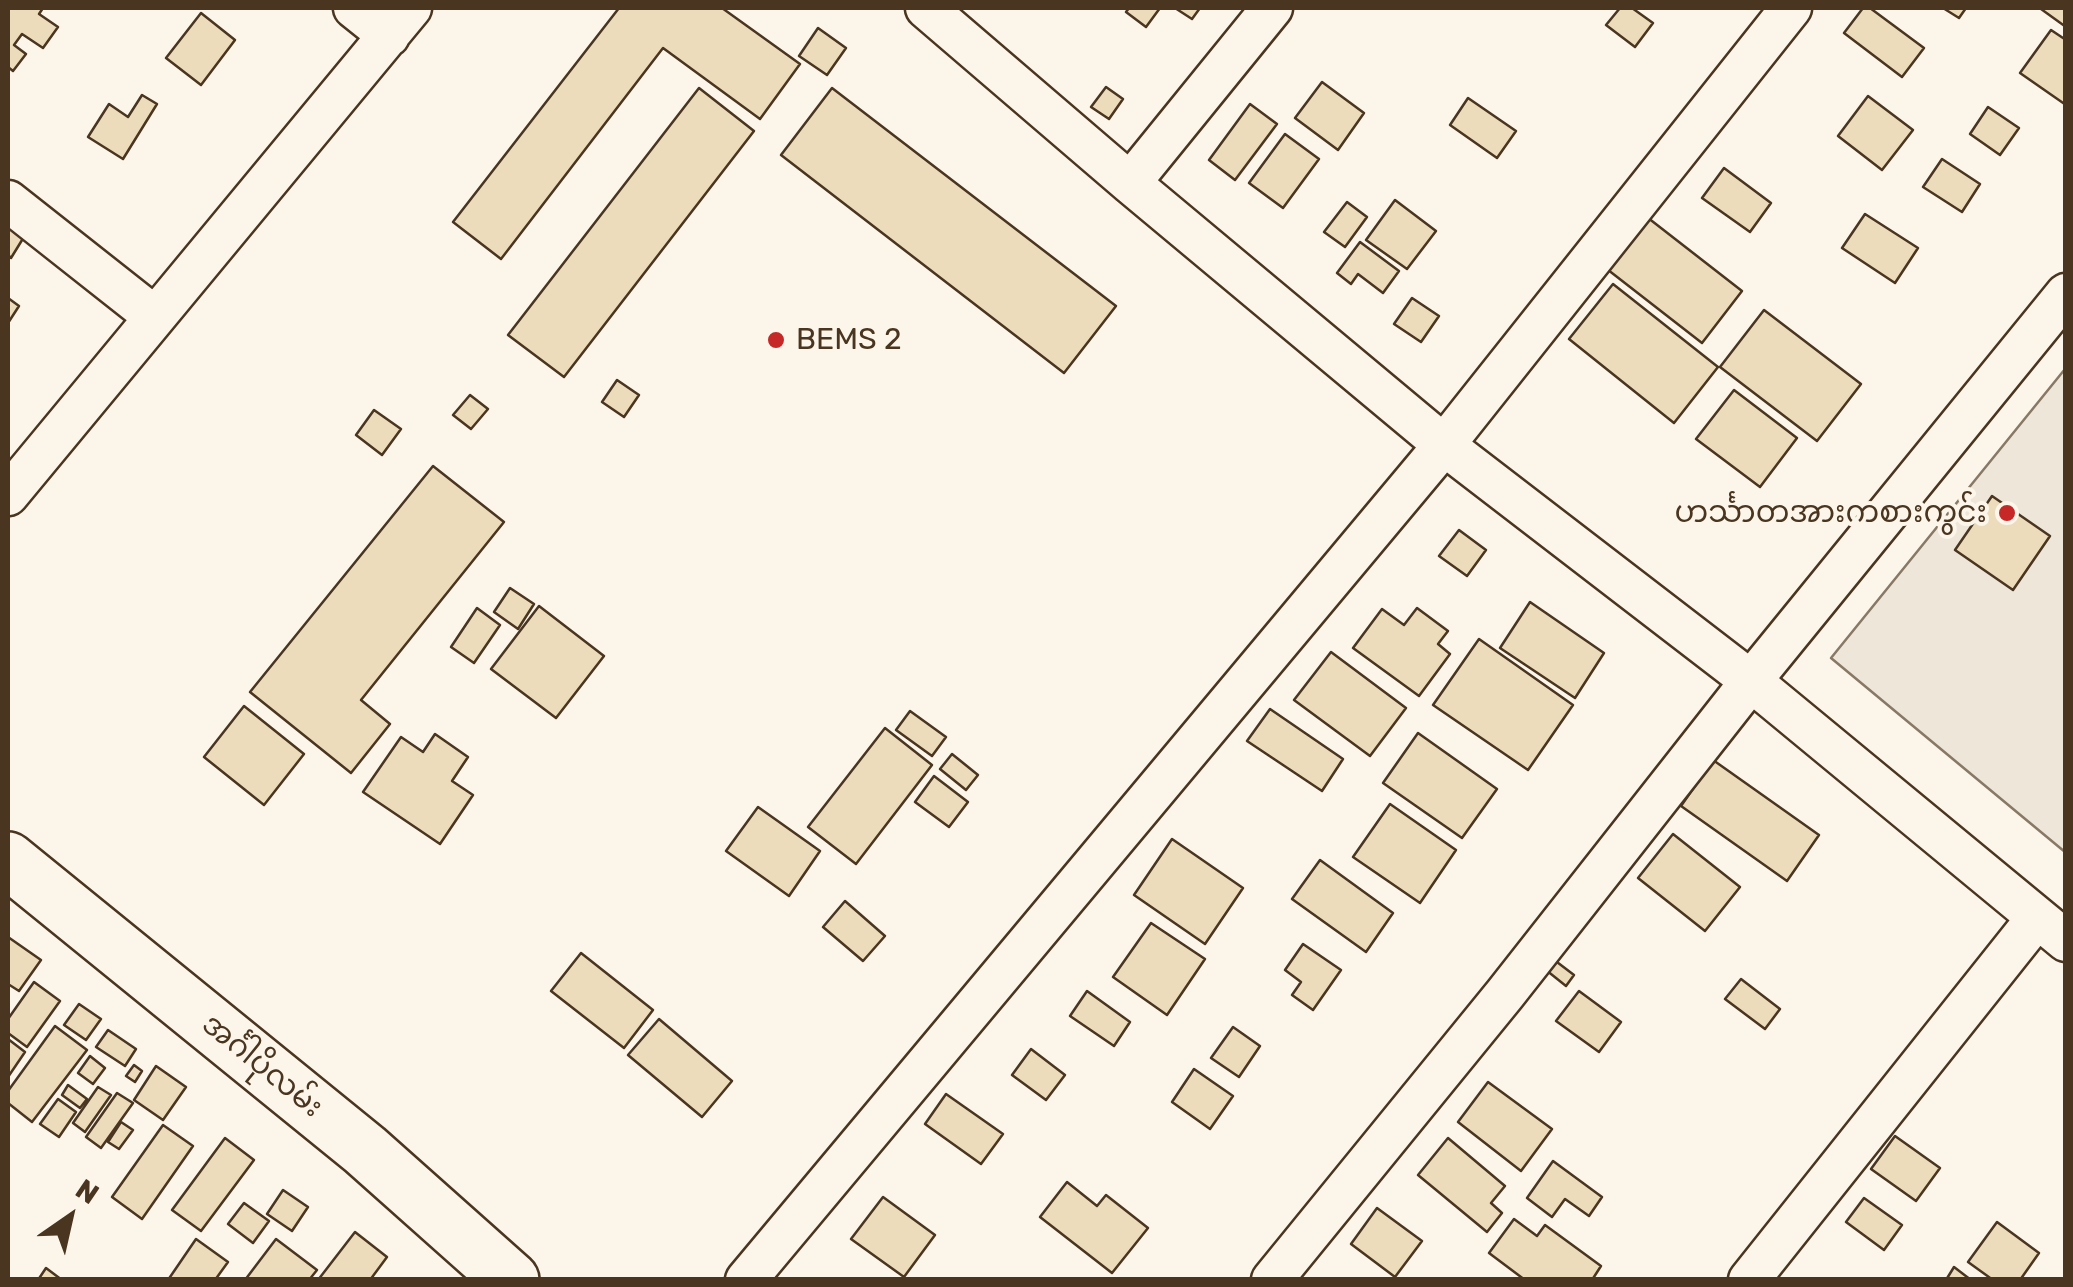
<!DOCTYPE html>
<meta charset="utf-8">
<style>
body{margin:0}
#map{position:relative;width:2073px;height:1287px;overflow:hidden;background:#fbf6e9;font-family:Rubik,sans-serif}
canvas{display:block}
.frame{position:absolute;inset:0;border:10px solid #4a3520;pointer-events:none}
.north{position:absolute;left:20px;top:1167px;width:100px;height:100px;-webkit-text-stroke:8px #fbf6e9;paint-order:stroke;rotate:34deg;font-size:28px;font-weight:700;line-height:40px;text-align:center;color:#4a3520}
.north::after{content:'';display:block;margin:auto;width:35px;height:45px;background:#4a3520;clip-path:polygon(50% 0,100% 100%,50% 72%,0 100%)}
</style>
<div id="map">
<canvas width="2073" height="1287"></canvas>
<div class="frame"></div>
<div class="north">N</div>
</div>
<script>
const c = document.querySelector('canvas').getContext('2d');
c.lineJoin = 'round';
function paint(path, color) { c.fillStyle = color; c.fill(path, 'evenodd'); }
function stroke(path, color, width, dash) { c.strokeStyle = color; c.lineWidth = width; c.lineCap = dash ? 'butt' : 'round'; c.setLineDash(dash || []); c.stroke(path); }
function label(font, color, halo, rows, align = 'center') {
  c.font = font + ' Rubik,"Noto Sans Myanmar",sans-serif'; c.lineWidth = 8; c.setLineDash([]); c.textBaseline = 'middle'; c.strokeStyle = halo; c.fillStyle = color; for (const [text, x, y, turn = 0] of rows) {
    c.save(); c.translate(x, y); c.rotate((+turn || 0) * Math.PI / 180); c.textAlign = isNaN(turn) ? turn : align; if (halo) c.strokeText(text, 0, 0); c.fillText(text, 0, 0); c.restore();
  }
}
const green = new Path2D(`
 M2065 369V852L1831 658Z`);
const building = new Path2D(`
 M8 8H43L39 14 58 27 43 48 22 34 14 45 26 54 13 71 8 67Z
 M619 8H722L800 64 760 119 663 48 501 259 453 222Z
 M1129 8H1160L1146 27 1126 12Z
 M1175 8H1200L1192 19Z
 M1620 8H1632L1653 23 1635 47 1606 25Z
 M1863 8H1870L1924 48 1902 77 1844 33Z
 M1943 8H1966L1959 18Z
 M2043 8H2066V27L2041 9Z
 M201 13 235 40 201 85 166 58Z
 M818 28 846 48 827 75 799 56Z
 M2051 30 2066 40V105L2020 73Z
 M1322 82 1364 113 1338 150 1295 118Z
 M1106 87 1123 99 1109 119 1091 107Z
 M699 88 754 131 564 377 508 335Z
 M832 88 1116 306 1064 373 781 155Z
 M142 95 157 104 123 159 88 137 109 104 128 117Z
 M1868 96 1913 130 1882 170 1838 136Z
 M1468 98 1516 131 1497 158 1450 125Z
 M1250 104 1277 124 1235 180 1209 160Z
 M1988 107 2019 128 2000 155 1970 134Z
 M1285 134 1319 159 1283 208 1249 183Z
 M1942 159 1980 184 1962 212 1923 187Z
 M1724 168 1771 203 1750 232 1702 198Z
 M1395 200 1436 231 1407 269 1366 240Z
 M1347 202 1367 217 1345 247 1324 232Z
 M1643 214 1742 291 1702 343 1603 266Z
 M1865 214 1918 248 1895 283 1842 248Z
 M8 219 27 232 11 258 8 255Z
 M1360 242 1399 271 1383 293 1358 274 1351 284 1337 273Z
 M1613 284 1718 367 1674 423 1569 339Z
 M8 298 19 306 8 323Z
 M1412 298 1439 316 1421 342 1394 324Z
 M1764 310 1861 384 1817 441 1720 367Z
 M617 380 639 395 624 417 602 402Z
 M1734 390 1797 438 1760 487 1696 439Z
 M470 395 488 409 471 429 453 415Z
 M374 410 401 429 382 455 356 435Z
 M433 466 504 522 361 700 390 724 351 773 250 692Z
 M1992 496 2050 536 2013 590 1955 550Z
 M1459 530 1486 550 1467 576 1439 556Z
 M510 588 534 604 518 629 494 612Z
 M1530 602 1604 653 1575 698 1500 648Z
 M539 606 604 656 556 718 491 669Z
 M477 608 500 625 474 663 451 647Z
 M1417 608 1448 631 1438 644 1450 654 1419 696 1353 648 1382 609 1404 625Z
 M1479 639 1573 705 1528 770 1433 705Z
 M1331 652 1406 708 1370 756 1294 700Z
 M244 706 304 754 264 805 204 757Z
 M1270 709 1343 759 1322 791 1247 741Z
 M910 711 946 737 932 756 896 730Z
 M885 728 932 765 856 864 808 827Z
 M1418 733 1497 789 1462 838 1383 783Z
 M435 734 468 757 452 781 473 795 440 844 363 792 401 737 423 752Z
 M952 754 978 775 966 790 940 769Z
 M1713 760 1819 835 1787 881 1681 806Z
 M934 776 968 802 949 827 915 802Z
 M1390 804 1456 850 1420 903 1353 857Z
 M758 807 820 851 789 896 726 851Z
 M1673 834 1740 887 1705 931 1638 878Z
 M1172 839 1243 888 1205 944 1134 895Z
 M1320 860 1393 913 1366 952 1292 899Z
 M845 901 885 936 863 961 823 927Z
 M1151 923 1205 959 1167 1015 1113 977Z
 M8 937 41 960 19 991 8 984Z
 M1303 944 1341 970 1313 1010 1292 995 1301 982 1285 970Z
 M581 953 653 1010 624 1048 551 991Z
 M1553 959 1574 975 1566 986 1546 970Z
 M1741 979 1780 1009 1765 1029 1725 999Z
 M34 982 60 1001 27 1047 8 1033V1019Z
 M1087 991 1130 1022 1114 1046 1070 1016Z
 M1579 991 1621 1022 1599 1052 1556 1021Z
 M79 1004 101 1019 86 1040 64 1025Z
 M659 1019 732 1081 702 1117 628 1055Z
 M55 1026 87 1050 32 1122 8 1103V1091Z
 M1233 1027 1260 1046 1239 1077 1211 1058Z
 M108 1030 136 1049 125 1066 96 1047Z
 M8 1039 25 1052 8 1077Z
 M1031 1049 1065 1075 1046 1100 1012 1075Z
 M90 1056 105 1068 93 1084 78 1073Z
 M134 1065 142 1071 135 1082 126 1076Z
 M156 1066 186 1087 163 1120 134 1100Z
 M1194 1069 1233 1096 1210 1129 1172 1102Z
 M1488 1082 1552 1129 1521 1171 1458 1122Z
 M68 1085 87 1099 80 1108 62 1095Z
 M98 1087 111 1095 85 1132 73 1123Z
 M117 1093 133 1103 101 1148 86 1137Z
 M946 1094 1003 1134 981 1164 925 1124Z
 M58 1099 76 1112 59 1137 40 1124Z
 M121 1122 133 1130 119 1149 108 1142Z
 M163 1125 193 1146 142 1219 112 1197Z
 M1895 1136 1940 1168 1916 1201 1871 1169Z
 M225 1138 254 1160 201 1231 172 1210Z
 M1448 1138 1505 1186 1491 1203 1502 1213 1487 1232 1418 1175Z
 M1553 1161 1602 1197 1589 1216 1565 1199 1552 1217 1527 1198Z
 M1067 1182 1097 1206 1106 1195 1148 1228 1112 1273 1040 1217Z
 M283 1190 308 1207 292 1231 267 1214Z
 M883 1197 935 1235 904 1277 851 1239Z
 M1864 1198 1902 1225 1884 1250 1846 1222Z
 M244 1203 269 1221 253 1243 228 1224Z
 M1377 1208 1422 1241 1395 1277 1351 1244Z
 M1514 1219 1537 1236 1545 1225 1601 1266 1592 1280H1525L1489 1253Z
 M1997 1222 2039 1253 2020 1280H1993L1968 1262Z
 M355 1232 387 1257 370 1280H318Z
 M196 1239 228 1262 215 1280H168Z
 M276 1239 317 1270 309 1280H245Z
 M1954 1267 1971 1280H1946Z
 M46 1268 62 1280H38Z`);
const street = new Path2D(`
 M354 8 389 36
 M926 8 1130 183 1444 445 1751 681 2066 941
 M1130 183 1272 8
 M8 201 155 317
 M8 495 411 8
 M746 1280 1444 445 1791 8
 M1272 1280 1505 994 1751 681 2066 294
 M1749 1280 2037 918`);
const primary = new Path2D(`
 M8 860 365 1150 511 1280`);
const markers = [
 [776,340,10,"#c62828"],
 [2007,513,10,"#c62828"]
];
const poiNames = [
 ["BEMS 2",796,340],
 ["ဟင်္သာတအားကစားကွင်း",1987,513,"right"]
];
const streetNames = [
 ["အင်္ဂါပိုလမ်း",262,1066,39]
];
paint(green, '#ede6d9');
stroke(green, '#887966', 2.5);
paint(building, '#ecdcbc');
stroke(building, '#4a3520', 2.5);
stroke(street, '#4a3520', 45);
stroke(primary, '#4a3520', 60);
stroke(street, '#fbf6e9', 40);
stroke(primary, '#fbf6e9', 55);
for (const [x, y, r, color] of markers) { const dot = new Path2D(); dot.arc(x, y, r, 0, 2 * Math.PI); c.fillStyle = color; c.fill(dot); stroke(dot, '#fbf6e9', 4); }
label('30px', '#4a3520', '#fbf6e9', poiNames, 'left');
label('30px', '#4a3520', '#fbf6e9', streetNames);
</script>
